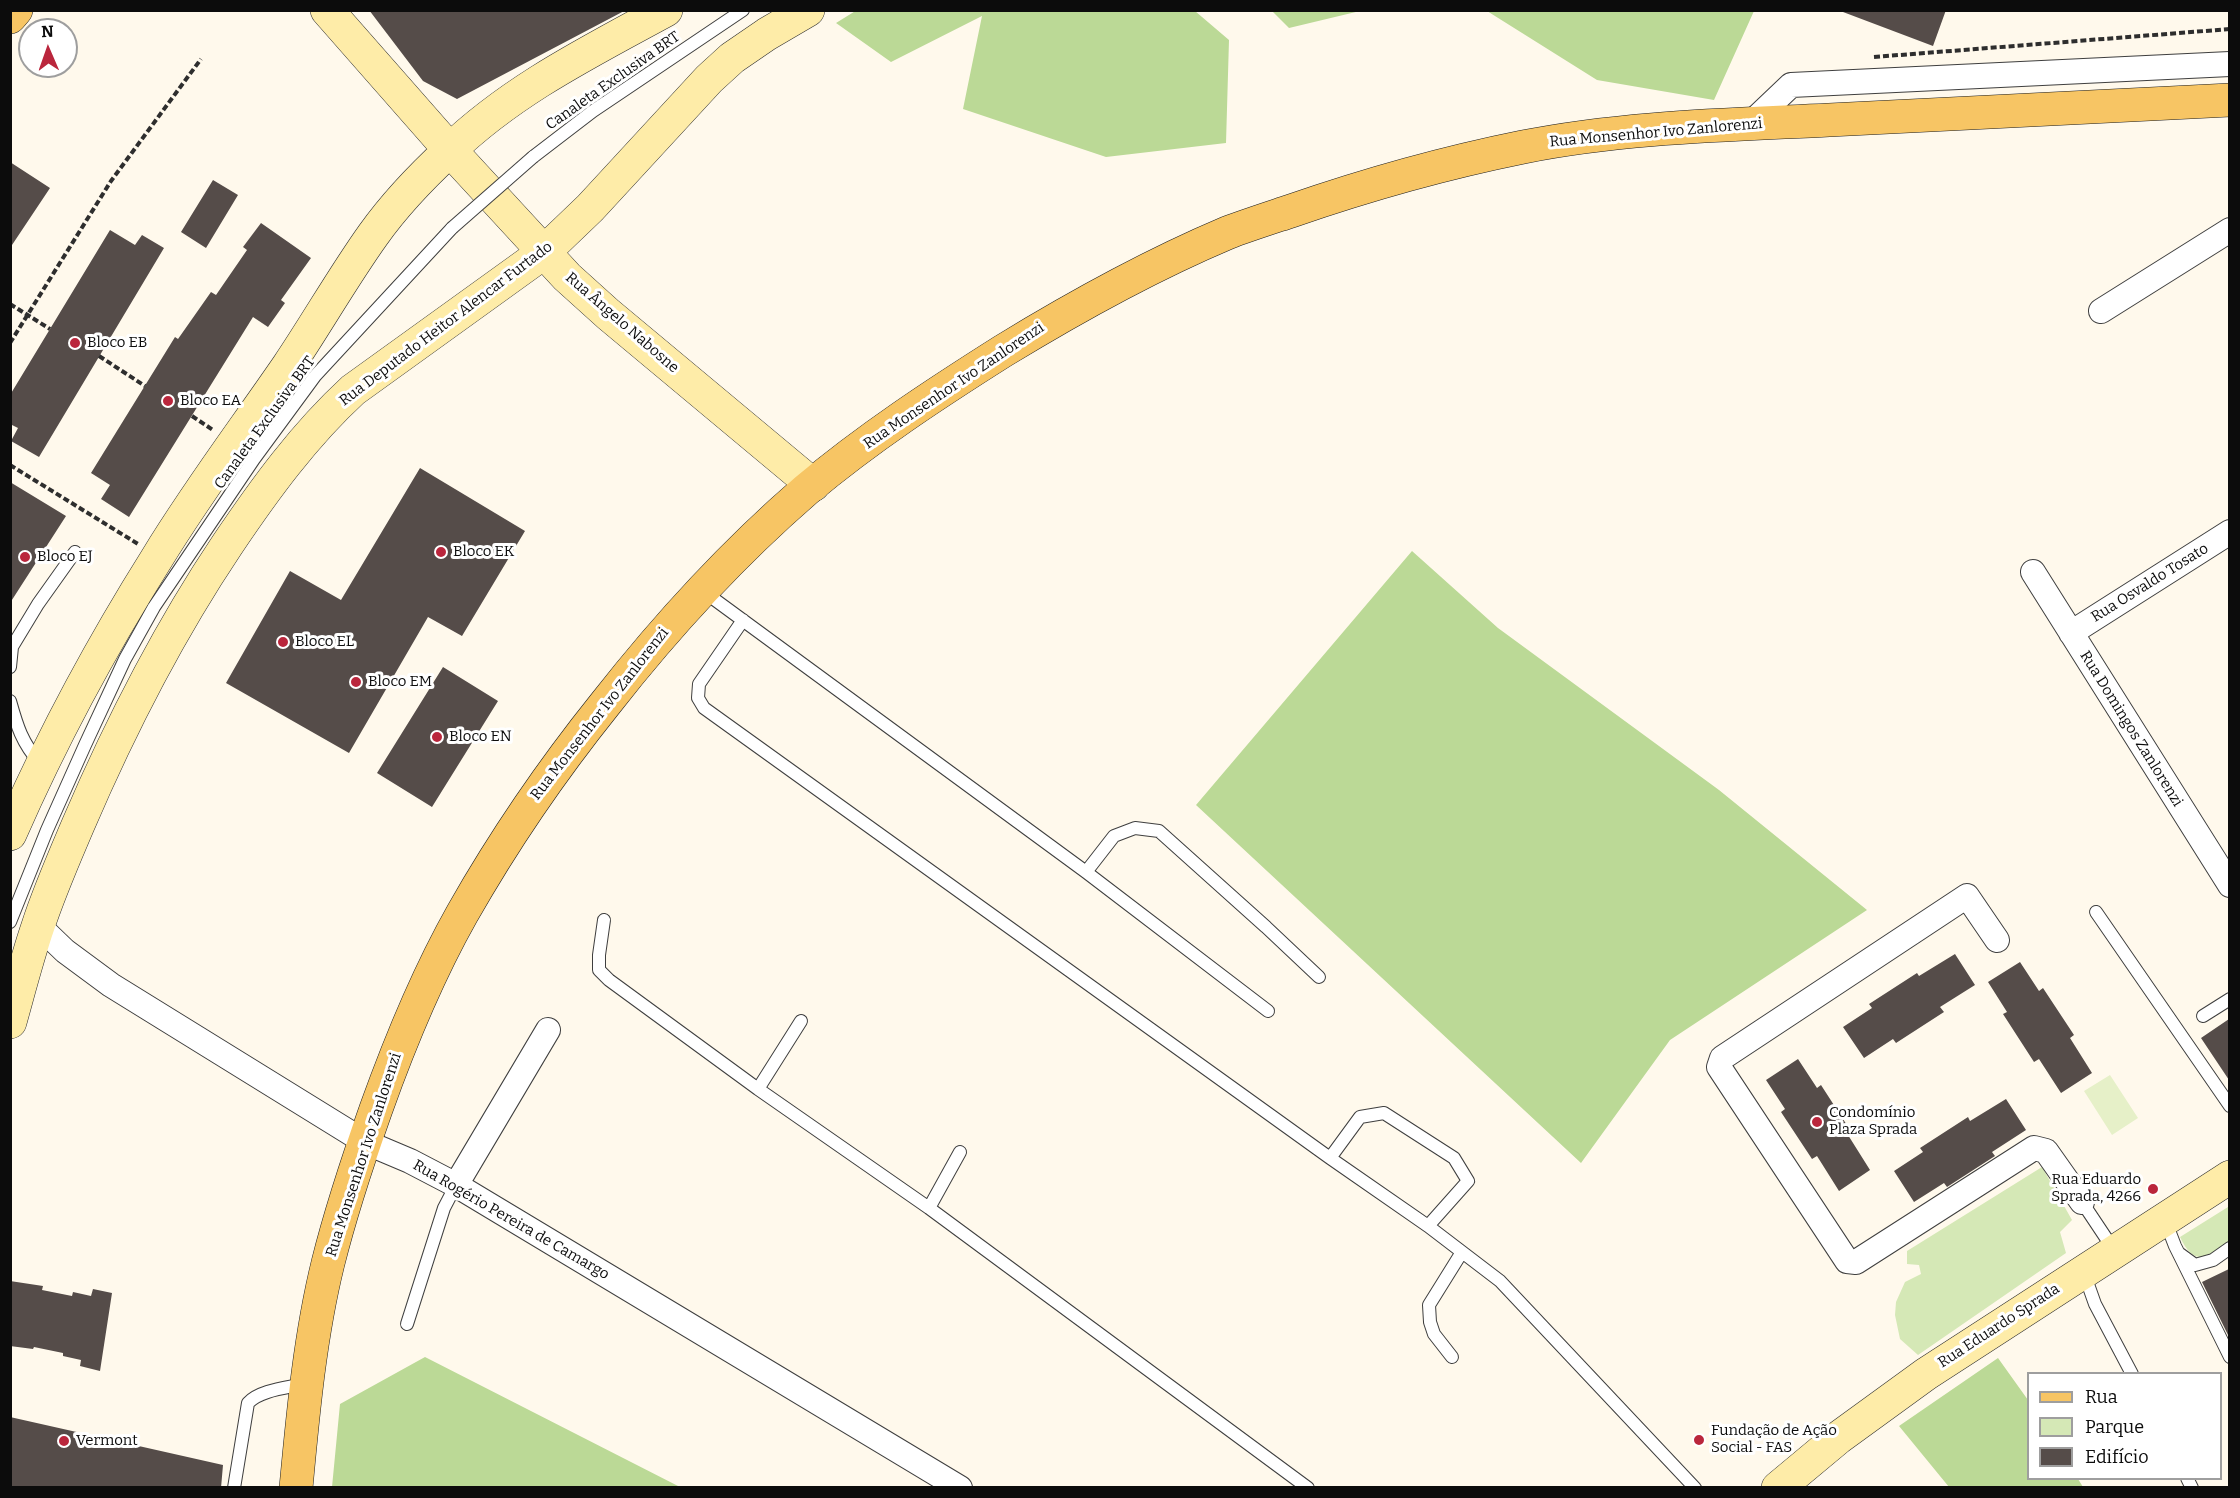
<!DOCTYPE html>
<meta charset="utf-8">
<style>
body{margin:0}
#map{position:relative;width:2240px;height:1498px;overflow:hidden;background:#fff9ec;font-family:Bitter,serif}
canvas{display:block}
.frame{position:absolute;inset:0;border:12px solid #0c0c0c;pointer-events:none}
.legend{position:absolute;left:2027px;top:1372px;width:195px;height:108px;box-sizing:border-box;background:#fff;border:2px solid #9e9e9e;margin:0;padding:8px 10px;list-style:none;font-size:18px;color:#0c0c0c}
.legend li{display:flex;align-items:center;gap:12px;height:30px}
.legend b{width:30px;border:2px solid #9e9e9e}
.north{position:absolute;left:18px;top:18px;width:60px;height:60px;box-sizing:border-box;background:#fff;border:2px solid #9e9e9e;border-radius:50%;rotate:358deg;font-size:16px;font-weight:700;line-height:24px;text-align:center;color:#0c0c0c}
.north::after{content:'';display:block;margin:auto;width:21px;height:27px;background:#ba263c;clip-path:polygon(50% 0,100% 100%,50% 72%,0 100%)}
</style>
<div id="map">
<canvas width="2240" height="1498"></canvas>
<div class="frame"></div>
<ul class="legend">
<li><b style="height:8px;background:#f7c564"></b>Rua</li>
<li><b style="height:16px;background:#d5e8b6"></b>Parque</li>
<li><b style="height:16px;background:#554c49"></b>Edifício</li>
</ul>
<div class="north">N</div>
</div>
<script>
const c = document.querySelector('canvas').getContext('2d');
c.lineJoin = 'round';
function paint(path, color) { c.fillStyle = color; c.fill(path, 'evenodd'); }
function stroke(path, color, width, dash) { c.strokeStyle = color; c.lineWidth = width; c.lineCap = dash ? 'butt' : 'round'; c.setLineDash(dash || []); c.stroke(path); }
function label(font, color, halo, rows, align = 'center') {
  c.font = font + ' Bitter,serif'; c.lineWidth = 6; c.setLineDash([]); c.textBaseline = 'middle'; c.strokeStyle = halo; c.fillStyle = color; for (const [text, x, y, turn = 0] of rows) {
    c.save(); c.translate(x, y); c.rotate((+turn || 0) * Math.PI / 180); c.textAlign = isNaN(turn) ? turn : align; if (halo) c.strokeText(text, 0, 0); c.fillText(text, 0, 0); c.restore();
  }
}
const green = new Path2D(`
 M2042 1167 2072 1220 2060 1232 2066 1253 1918 1355 1900 1339 1895 1315 1896 1302 1905 1282 1921 1274 1919 1265 1907 1264V1251Z
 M2228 1207 2229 1211V1242C2207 1259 2194 1267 2180 1237Z`);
const forest = new Path2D(`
 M857 10 1195 11 1229 40 1226 143 1106 157 963 109 982 16 891 62 836 23Z
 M1272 11H1360L1289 28Z
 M1487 11 1754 10V11L1714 100 1597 80Z
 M1412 551 1498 628 1719 790 1867 910 1670 1040 1581 1163 1196 805Z
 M425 1357 680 1487H332L340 1404Z
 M1998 1358 2028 1400V1478L2078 1479 2083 1487H1949L1899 1426Z`);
const pitch = new Path2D(`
 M2110 1075 2138 1118 2112 1135 2084 1091Z`);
const building = new Path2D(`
 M369 10H626L457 99 423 81Z
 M1843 10H1946L1933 46 1843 12Z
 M10 162 50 188 10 248Z
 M213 180 238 195 206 248 181 232Z
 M261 223 311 258 281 300 285 303 268 327 253 317 129 517 101 499 110 485 91 473 175 337 178 339 211 292 216 295 247 250 243 247Z
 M110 230 135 245 142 235 164 248 39 457 11 441 18 428 10 424V395Z
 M420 468 525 531 462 636 428 617 349 753 226 683 290 571 341 600Z
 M10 482 66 516 10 603Z
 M443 667 498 701 432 807 377 773Z
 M1955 954 1975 985 1940 1007 1944 1012 1896 1043 1893 1039 1864 1058 1843 1027 1872 1008 1869 1004 1917 973 1919 976Z
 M2020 962 2039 991 2043 988 2074 1035 2070 1038 2092 1073 2061 1093 2039 1059 2034 1062 2003 1014 2007 1012 1988 982Z
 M2229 1019V1080L2201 1038Z
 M1798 1059 1817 1088 1821 1085 1852 1133 1848 1135 1870 1170 1839 1191 1817 1156 1812 1159 1781 1112 1785 1109 1766 1080Z
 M2006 1099 2026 1130 1992 1152 1995 1156 1947 1187 1944 1183 1914 1202 1894 1171 1923 1152 1920 1148 1968 1117 1970 1121Z
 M2229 1269V1337L2202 1282Z
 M10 1281 43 1286 42 1290 72 1296 73 1292 91 1296 93 1289 112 1293 100 1371 80 1366 81 1360 63 1356V1353L34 1347 33 1349 10 1346Z
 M10 1417 223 1465 221 1488H10Z`);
const path = new Path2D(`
 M1874 57 2230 29
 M10 304 50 329
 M10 343 111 181 201 59
 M99 356 145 386
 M192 416 213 430
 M10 465 138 544`);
const lane = new Path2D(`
 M533 157 593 111 743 10
 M703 591 1086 872 1268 1011
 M743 620 699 684 698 698 704 708 1330 1158 1428 1226 1500 1281 1695 1488
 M10 667 12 647 38 604 75 552
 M10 701C17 726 22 743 40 763
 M1086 872 1114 836 1135 828 1159 831 1266 927 1319 977
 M2096 912 2230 1106
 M604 920 599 955V970L609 980 758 1089 929 1208 1308 1488
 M10 922 47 830 85 745 125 659 154 607 254 459 315 376 452 228
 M2203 1016 2230 999
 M758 1089 801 1021
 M1330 1158 1360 1117 1384 1113 1454 1158 1468 1181 1428 1226
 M2082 1202 2114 1250
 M929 1208 960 1152
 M2165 1220 2175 1246 2230 1357
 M2180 1254 2195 1265 2213 1260 2230 1248
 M2084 1273 2095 1304 2132 1374
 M407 1324 444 1208 456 1185
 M1452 1357 1434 1334 1430 1322 1429 1305 1462 1252
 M2187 1478 2192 1488
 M234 1488 248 1403C260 1390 287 1388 304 1384`);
const street = new Path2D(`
 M1750 124 1791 85 2230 64
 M2101 311 2230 230
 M2033 572 2230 885
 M2071 633 2230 532
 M38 925 65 951 111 985 365 1142 410 1161 456 1185 960 1488
 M1997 940 1967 896 1722 1058 1719 1067 1847 1261 1856 1262 2034 1148 2046 1151 2082 1202
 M456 1185 548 1030`);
const secondary = new Path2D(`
 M327 10 450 150 567 277 608 314 813 485
 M10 834C52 738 101 647 157 558 197 492 244 430 288 366 317 323 343 277 373 235 395 204 422 176 449 151 512 90 589 52 666 10
 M10 1022C19 990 27 958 38 926 49 892 64 858 78 825 120 727 168 633 227 545 264 490 304 435 353 390L543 253 590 208 709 79 732 58 767 34 808 10
 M1778 1488 1838 1438 1926 1374 2230 1177`);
const primary = new Path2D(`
 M10 17 16 10
 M296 1488C303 1413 310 1336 328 1263 341 1211 358 1160 376 1109 400 1042 427 976 462 914 504 840 552 770 605 704 666 626 731 555 806 490 868 438 935 394 1003 351 1075 307 1149 266 1227 233 1248 225 1270 218 1291 211 1366 185 1444 163 1523 147 1623 127 1727 125 1829 120 1962 113 2096 107 2230 100`);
const laneBridge = new Path2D(`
 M452 228 533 157`);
const markers = [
 [75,343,6,"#ba263c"],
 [168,401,6,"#ba263c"],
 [441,552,6,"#ba263c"],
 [25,557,6,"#ba263c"],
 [283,642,6,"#ba263c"],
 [356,682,6,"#ba263c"],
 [437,737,6,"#ba263c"],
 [1817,1122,6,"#ba263c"],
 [2153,1189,6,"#ba263c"],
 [1699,1440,6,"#ba263c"],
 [64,1441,6,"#ba263c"]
];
const streetNames = [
 ["Canaleta Exclusiva BRT",613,81,-35],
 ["Rua Monsenhor Ivo Zanlorenzi",1656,133,-5],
 ["Rua Ângelo Nabosne",622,323,41],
 ["Rua Deputado Heitor Alencar Furtado",446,324,-37],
 ["Rua Monsenhor Ivo Zanlorenzi",954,386,-34],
 ["Canaleta Exclusiva BRT",265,423,-54],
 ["Rua Osvaldo Tosato",2150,583,-32],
 ["Rua Monsenhor Ivo Zanlorenzi",600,714,-52],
 ["Rua Domingos Zanlorenzi",2131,729,58],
 ["Rua Monsenhor Ivo Zanlorenzi",364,1155,-72],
 ["Rua Rogério Pereira de Camargo",511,1220,30],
 ["Rua Eduardo Sprada",1999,1326,-33]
];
const poiNames = [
 ["Bloco EB",87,343],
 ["Bloco EA",180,401],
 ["Bloco EK",453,552],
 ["Bloco EJ",37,557],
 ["Bloco EL",295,642],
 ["Bloco EM",368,682],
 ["Bloco EN",449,737],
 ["Condomínio",1829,1113],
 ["Plaza Sprada",1829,1130],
 ["Rua Eduardo",2141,1180,"right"],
 ["Sprada, 4266",2141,1197,"right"],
 ["Fundação de Ação",1711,1431],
 ["Social - FAS",1711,1448],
 ["Vermont",76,1441]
];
paint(green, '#d5e8b6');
paint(forest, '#bbd996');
paint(pitch, '#e6f0c8');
paint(building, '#554c49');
stroke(lane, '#3f3f3f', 14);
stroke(street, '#3f3f3f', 26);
stroke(secondary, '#2e2e2e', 34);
stroke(primary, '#1d1d1d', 34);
stroke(path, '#2e2e2e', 4, [6, 3]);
stroke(lane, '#fff', 12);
stroke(street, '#fff', 24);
stroke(secondary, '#feeca8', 33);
stroke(primary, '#f7c564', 33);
stroke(laneBridge, '#3f3f3f', 14, []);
stroke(laneBridge, '#fff', 12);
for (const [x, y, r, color] of markers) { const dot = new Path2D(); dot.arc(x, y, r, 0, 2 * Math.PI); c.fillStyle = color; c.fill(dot); stroke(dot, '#fff', 2); }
label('15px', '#0c0c0c', '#fff', streetNames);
label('15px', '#0c0c0c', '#fff', poiNames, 'left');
</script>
